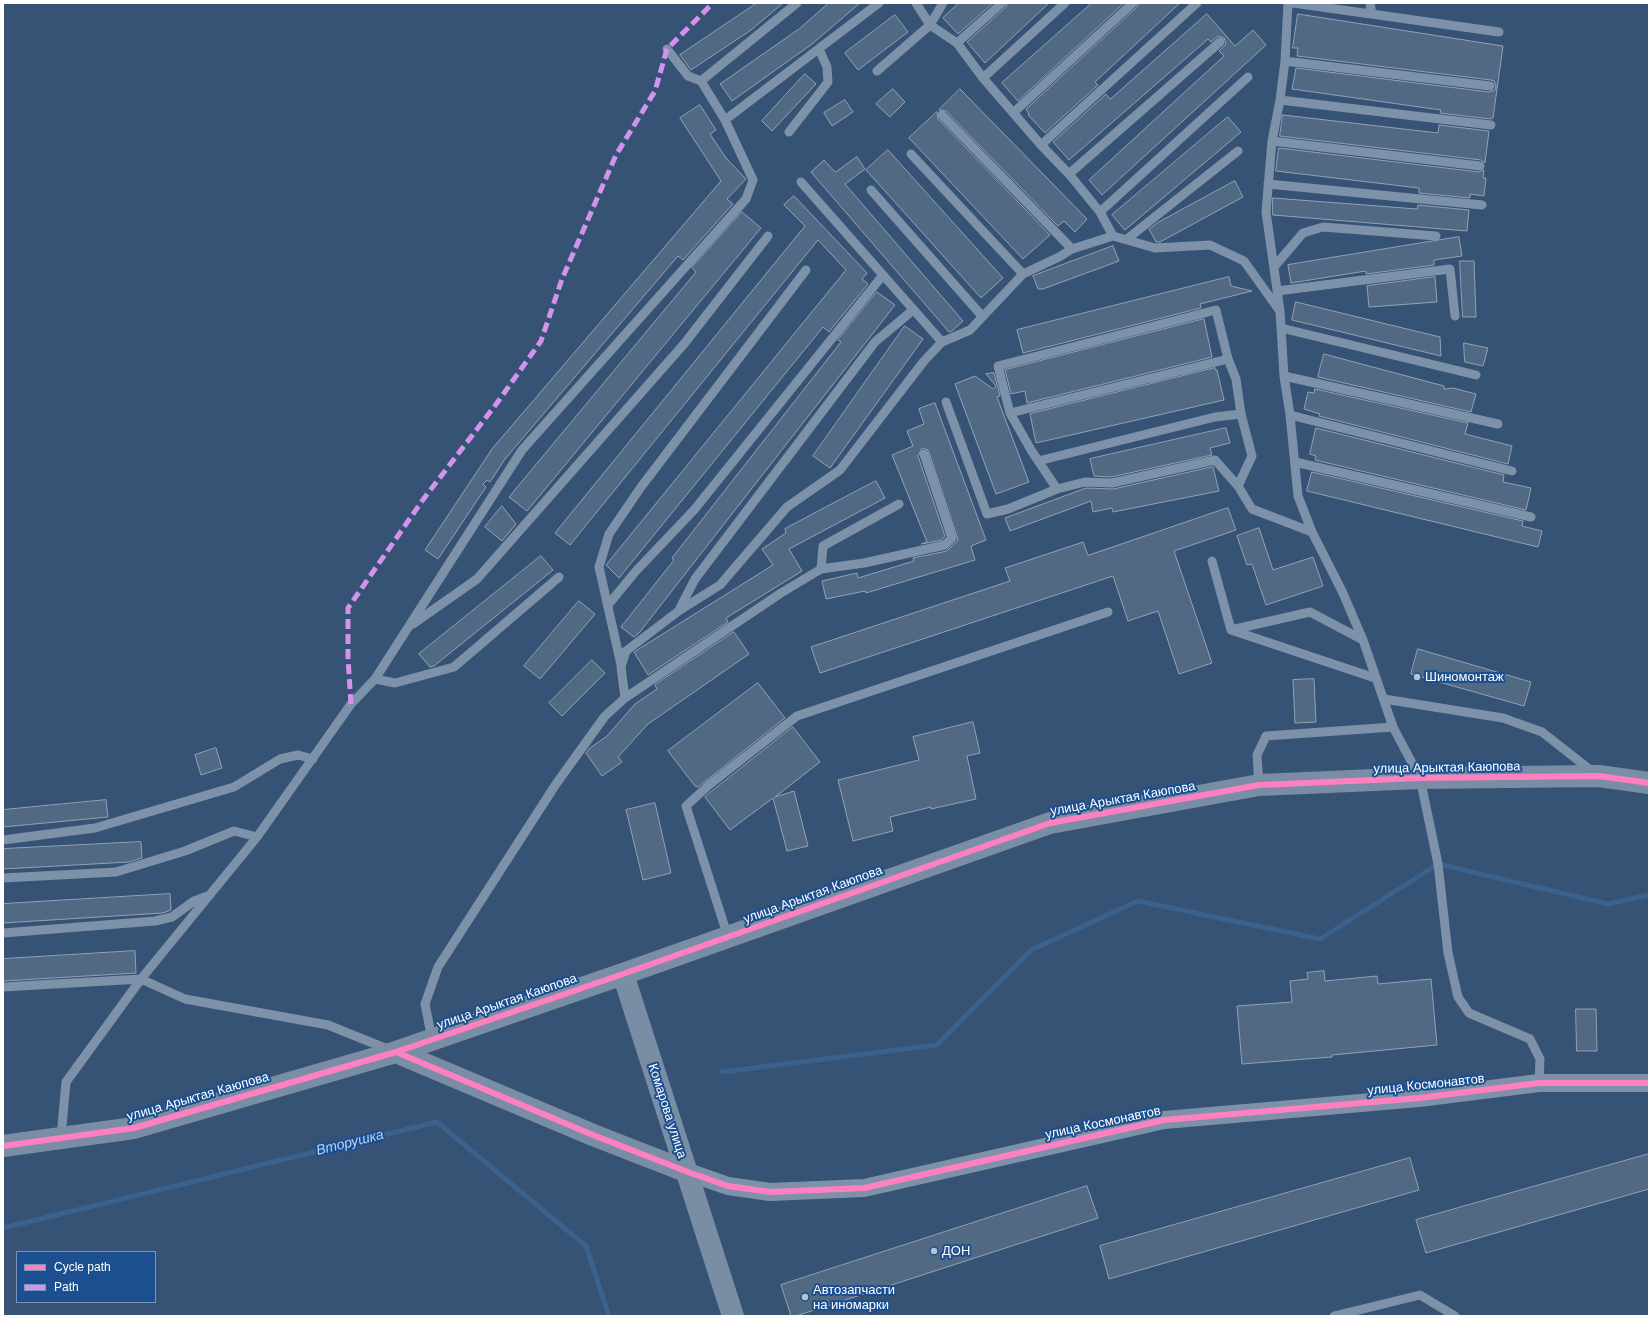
<!DOCTYPE html>
<meta charset="utf-8">
<style>
body{margin:0}
#map{position:relative;width:1652px;height:1319px;overflow:hidden;background:#365274;font-family:Arial,sans-serif}
canvas{display:block}
.frame{position:absolute;inset:0;border:4px solid #fff;pointer-events:none}
.legend{position:absolute;left:16px;top:1251px;width:140px;height:52px;box-sizing:border-box;background:#1b4f8f;border:1px solid #7695bc;margin:0;padding:5px 7px;list-style:none;font-size:12px;color:#fff}
.legend li{display:flex;align-items:center;gap:8px;height:20px}
.legend b{width:20px;border:1px solid #7695bc}
</style>
<div id="map">
<canvas width="1652" height="1319"></canvas>
<div class="frame"></div>
<ul class="legend">
<li><b style="height:5px;background:#ff80c0"></b>Cycle path</li>
<li><b style="height:5px;background:#d193ec"></b>Path</li>
</ul>
</div>
<script>
const c = document.querySelector('canvas').getContext('2d');
c.lineJoin = 'round';
function stroke(path, color, width, dash) { c.strokeStyle = color; c.lineWidth = width; c.lineCap = dash ? 'butt' : 'round'; c.setLineDash(dash || []); c.stroke(path); }
function paint(path, color) { c.fillStyle = color; c.fill(path, 'evenodd'); }
function label(font, color, halo, rows, align = 'center') {
  c.font = font + ' Arial,sans-serif'; c.lineWidth = 4; c.setLineDash([]); c.textBaseline = 'middle'; c.strokeStyle = halo; c.fillStyle = color; for (const [text, x, y, turn = 0] of rows) {
    c.save(); c.translate(x, y); c.rotate((+turn || 0) * Math.PI / 180); c.textAlign = isNaN(turn) ? turn : align; if (halo) c.strokeText(text, 0, 0); c.fillText(text, 0, 0); c.restore();
  }
}
const stream = new Path2D(`
 M722 1072 937 1045 1031 950 1138 901 1320 939 1438 864 1608 904 1649 895
 M3 1228 437 1122 586 1246 609 1316`);
const building = new Path2D(`
 M757 3H783L751 30 691 70 680 55Z
 M829 3H860L812 44 732 101 720 84 799 29Z
 M959 3H993L958 34 943 18Z
 M1008 3H1049L985 63 967 42 1006 7Z
 M1092 3H1124L1018 101 1002 83Z
 M1139 3H1180L1095 82 1098 85 1045 133 1028 115 1029 114 1026 109 1137 7Z
 M1207 14 1235 46 1253 30 1266 45 1102 195 1089 180 1224 56 1219 51 1226 44 1224 38 1218 36 1211 42 1208 39 1069 160 1053 142 1106 94 1110 99Z
 M1298 14 1503 46 1493 118 1490 119 1440 113 1441 110 1292 89 1296 68 1489 92 1495 90 1496 86 1494 81 1491 80 1297 56 1298 48H1293Z
 M895 15 908 32 858 70 845 53Z
 M805 74 816 84 772 131 762 121Z
 M893 89 905 102 890 117 876 104Z
 M960 89 1087 219 1075 232 1064 221 1058 226 946 111 939 110Z
 M845 100 853 112 832 126 824 113Z
 M700 105 716 130 710 134 726 158 746 179 727 199 733 204 683 260 678 256 505 459 490 482 487 480 483 484 486 487 438 559 425 550 492 449 721 181 680 118Z
 M937 112 938 119 1050 235 1023 259 909 138Z
 M1283 115 1438 133 1439 125 1489 131 1485 163 1481 160 1280 136Z
 M1228 117 1241 132 1125 230 1112 215Z
 M1279 148 1479 172 1484 170 1483 178H1486L1484 196 1470 194V198L1419 193V188L1276 171Z
 M888 150 1003 278 981 298 866 170Z
 M857 157 865 169 845 184 963 321 952 331 949 332 811 172 824 160 835 172Z
 M1235 181 1243 197 1160 242H1156L1149 229 1157 223Z
 M794 196 867 273 862 279 868 284 829 332 823 327 619 578 606 565 846 270 818 240 570 545 555 533 805 226 784 205Z
 M1273 198 1417 209 1418 205 1469 210 1467 231 1273 215Z
 M742 212 761 228 527 511 509 497 696 272 692 268Z
 M1459 237 1462 256 1434 260V265L1366 274V271L1291 283 1288 265Z
 M1113 246 1119 261 1043 289H1038L1033 276Z
 M1460 261H1474L1476 317H1463Z
 M1229 277 1231 286 1252 291 1200 304 1201 308 1023 353 1017 330Z
 M1435 277 1437 302 1369 307 1367 286Z
 M877 292 895 305 639 633 634 637 621 627 674 560 672 558 841 342 838 340Z
 M1296 302 1440 337 1441 356 1292 320Z
 M1204 319 1212 357 1027 403 1025 391 1011 394 1005 370Z
 M905 326 923 339 830 468 813 456Z
 M1464 343 1488 348 1483 366 1465 362Z
 M1324 354 1444 386V389L1453 388 1476 394 1471 412 1318 377Z
 M1215 368V370H1217L1224 400 1036 443 1030 414Z
 M994 373 1000 396 997 397 1029 482 996 494 955 384 975 376 993 389 996 386 986 374Z
 M1315 389 1468 423 1465 434 1512 446 1508 464 1319 416 1320 414 1304 409 1308 392 1314 393Z
 M935 403 986 540 971 546 975 560 866 593 865 591 826 599 822 581 857 573 858 578 914 561 913 558 947 551 958 540 928 450 922 448 918 456 945 536 942 540 921 544 927 542 892 455 913 446 907 431 924 424 919 409Z
 M1226 428 1230 443 1210 448 1212 455 1111 477 1094 476 1090 459Z
 M1316 428 1504 475 1503 482 1531 488 1526 510 1315 460 1316 456 1310 454Z
 M1213 467 1219 491 1113 512 1112 508 1093 512 1091 501 1010 531 1005 518 1086 488 1113 489Z
 M1312 472 1523 521 1522 526 1542 531 1538 547 1307 491Z
 M876 481 885 498 789 549 802 571 726 618 728 622 648 675 634 652 773 565 762 549 786 533 785 529Z
 M502 506 516 524 502 541 485 527Z
 M1228 508 1236 530 1174 551 1212 663 1179 674 1158 611 1128 621 1113 576 820 673 811 647 1010 581 1005 568 1083 542 1088 555Z
 M1259 528 1273 570 1313 557 1323 586 1266 605 1252 564 1247 565 1237 536Z
 M541 556 553 570 434 666 430 667 419 654Z
 M579 601 595 614 540 679 524 666Z
 M734 632 749 654 648 724 618 757 622 762 602 776 586 753 590 748 607 736 635 704 657 689 655 685Z
 M1418 649 1531 682 1524 706 1411 674Z
 M592 660 605 673 562 716 549 703Z
 M1314 679 1316 722 1295 723 1293 680Z
 M758 683 785 718 698 787 695 786 668 751Z
 M973 722 980 753 967 756 976 799 931 809V807L890 817 893 831 853 841 838 780 919 760 913 737Z
 M793 727 820 762 775 797 794 791 808 846 787 851 773 798 730 830 705 797Z
 M216 748 222 768 201 775 195 755Z
 M106 800 108 817 3 827V810Z
 M655 803 671 873 643 880 626 810Z
 M141 842 142 858 129 862 3 869V849Z
 M170 894 171 910 163 913 3 923V904Z
 M135 951 136 973 3 981V959Z
 M1324 971 1325 981 1377 976 1378 984 1431 979 1437 1045 1332 1055V1057L1242 1064 1237 1006 1292 1002 1290 981 1308 979 1307 973Z
 M1576 1009H1596L1597 1051H1577Z
 M1649 1154V1189L1426 1253 1416 1220Z
 M1410 1158 1419 1190 1109 1279 1100 1246Z
 M1087 1186 1098 1218 796 1316H791L781 1285Z`);
const lane = new Path2D(`
 M916 3 930 25 957 43 983 78 1041 145 1069 174 1100 212 1113 236
 M1288 3 1285 61 1280 100 1272 141 1266 212 1280 311 1284 376 1290 415 1298 496 1312 532 1342 591 1363 640 1393 727 1420 778 1438 864 1448 953 1458 997 1469 1013 1530 1039 1540 1059 1539 1083
 M1293 3 1499 32
 M1370 3 1372 14
 M957 43 1002 3
 M667 49 688 76 701 81
 M1285 61 1490 86
 M877 71 930 25 943 3
 M983 78 1065 3
 M1280 100 1491 125
 M1013 113 1133 3
 M942 115 1072 249
 M725 120 879 3
 M789 132 828 82 827 67 819 49
 M1272 141 1480 166
 M1041 145 1197 3
 M911 154 1023 274
 M1069 174 1220 42
 M801 182 942 342
 M1268 184 1482 205
 M871 190 982 316
 M1100 212 1248 77
 M1127 239 1238 151
 M1274 267 1303 233 1323 227 1436 236
 M1277 291 1450 269 1455 316
 M1281 328 1476 375
 M1284 376 1498 424
 M946 402 987 514 1008 509 1057 489 1085 482 1112 483 1215 460 1238 486 1252 509 1312 532
 M1010 413 1228 359
 M1290 415 1512 471
 M1038 461 1215 417 1241 414
 M1295 462 1531 517
 M1057 489 1031 450 1010 413 998 366 1216 310 1228 359 1236 379 1241 414 1252 456 1238 486
 M1212 561 1231 630 1375 678
 M821 569 823 546 899 504
 M608 605 636 571 694 510 883 275
 M680 608 695 579 875 342 913 310
 M413 624 477 579 684 344 768 236
 M1231 630 1310 612 1363 640
 M621 665 599 567 609 534 641 487 806 270
 M375 679 395 683 454 667 559 577
 M625 698 621 667 626 651 680 610 720 585 787 507 840 470 924 361 942 342 970 330 1023 274 1059 257 1072 249 1113 236 1155 248 1210 245 1244 261 1279 310
 M1384 699 1503 718 1542 732 1593 772
 M1259 785 1257 755 1266 736 1393 727
 M3 840 95 828 234 787 280 759 298 755 313 759
 M3 878 116 872 185 851 234 831 257 837
 M3 933 155 921 172 917 194 901 210 895
 M728 937 686 806 709 785 797 716 1108 612
 M3 987 141 979 185 999 328 1025 390 1050
 M432 1039 425 1004 438 967 556 784 605 716 625 698 781 593 821 569 864 563 945 545 952 538 924 454
 M61 1137 66 1082 141 979 257 837 351 704 375 679 522 450 746 199 753 180 725 120 701 81 797 3
 M1334 1316 1420 1295 1455 1316`);
const street = new Path2D(`
 M688 1172 728 1186 770 1192 864 1188 1164 1120 1419 1098 1539 1083H1649`);
const secondary = new Path2D(`
 M623 974 733 1316
 M396 1052 593 1135 688 1172
 M3 1146 134 1128 396 1052 623 974 1050 823 1259 785 1420 778 1599 776 1649 783`);
const quiet = new Path2D(`
 M351 704 348 658V608L422 501 497 403 541 341 562 279 616 155 655 91 667 49 713 3`);
const cycleway = new Path2D(`
 M396 1052 593 1135 688 1172 728 1186 770 1192 864 1188 1164 1120 1419 1098 1539 1083H1649
 M3 1146 134 1128 396 1052 623 974 1050 823 1259 785 1420 778 1599 776 1649 783`);
const markers = [
 [1417,677,4,"#b9c2ce"],
 [934,1251,4,"#b9c2ce"],
 [805,1297,4,"#b9c2ce"]
];
const poiNames = [
 ["Шиномонтаж",1425,677],
 ["ДОН",942,1251],
 ["Автозапчасти",813,1290],
 ["на иномарки",813,1305]
];
const streetNames = [
 ["улица Арыктая Каюпова",1447,768,-1],
 ["улица Арыктая Каюпова",1123,799,-10],
 ["улица Арыктая Каюпова",813,895,-20],
 ["улица Арыктая Каюпова",507,1002,-19],
 ["улица Космонавтов",1426,1085,-6],
 ["улица Арыктая Каюпова",198,1097,-16],
 ["Комарова улица",667,1111,72],
 ["улица Космонавтов",1103,1123,-12]
];
const waterNames = [
 ["Вторушка",350,1143,-14]
];
stroke(stream, '#3b618d', 5);
paint(building, '#526984');
stroke(building, '#92a2b6', 1);
stroke(lane, '#7d92a8', 9);
stroke(street, '#7d92a8', 18);
stroke(secondary, '#798da4', 22);
stroke(quiet, '#d193ec', 5, [10, 5]);
stroke(cycleway, '#ff80c0', 6);
for (const [x, y, r, color] of markers) { const dot = new Path2D(); dot.arc(x, y, r, 0, 2 * Math.PI); c.fillStyle = color; c.fill(dot); stroke(dot, '#1b4f8f', 1.5); }
label('13px', '#fff', '#1b4f8f', poiNames, 'left');
label('13px', '#fff', '#1b4f8f', streetNames);
label('italic 14px', '#b5d3f5', '#1b4f8f', waterNames);
</script>
